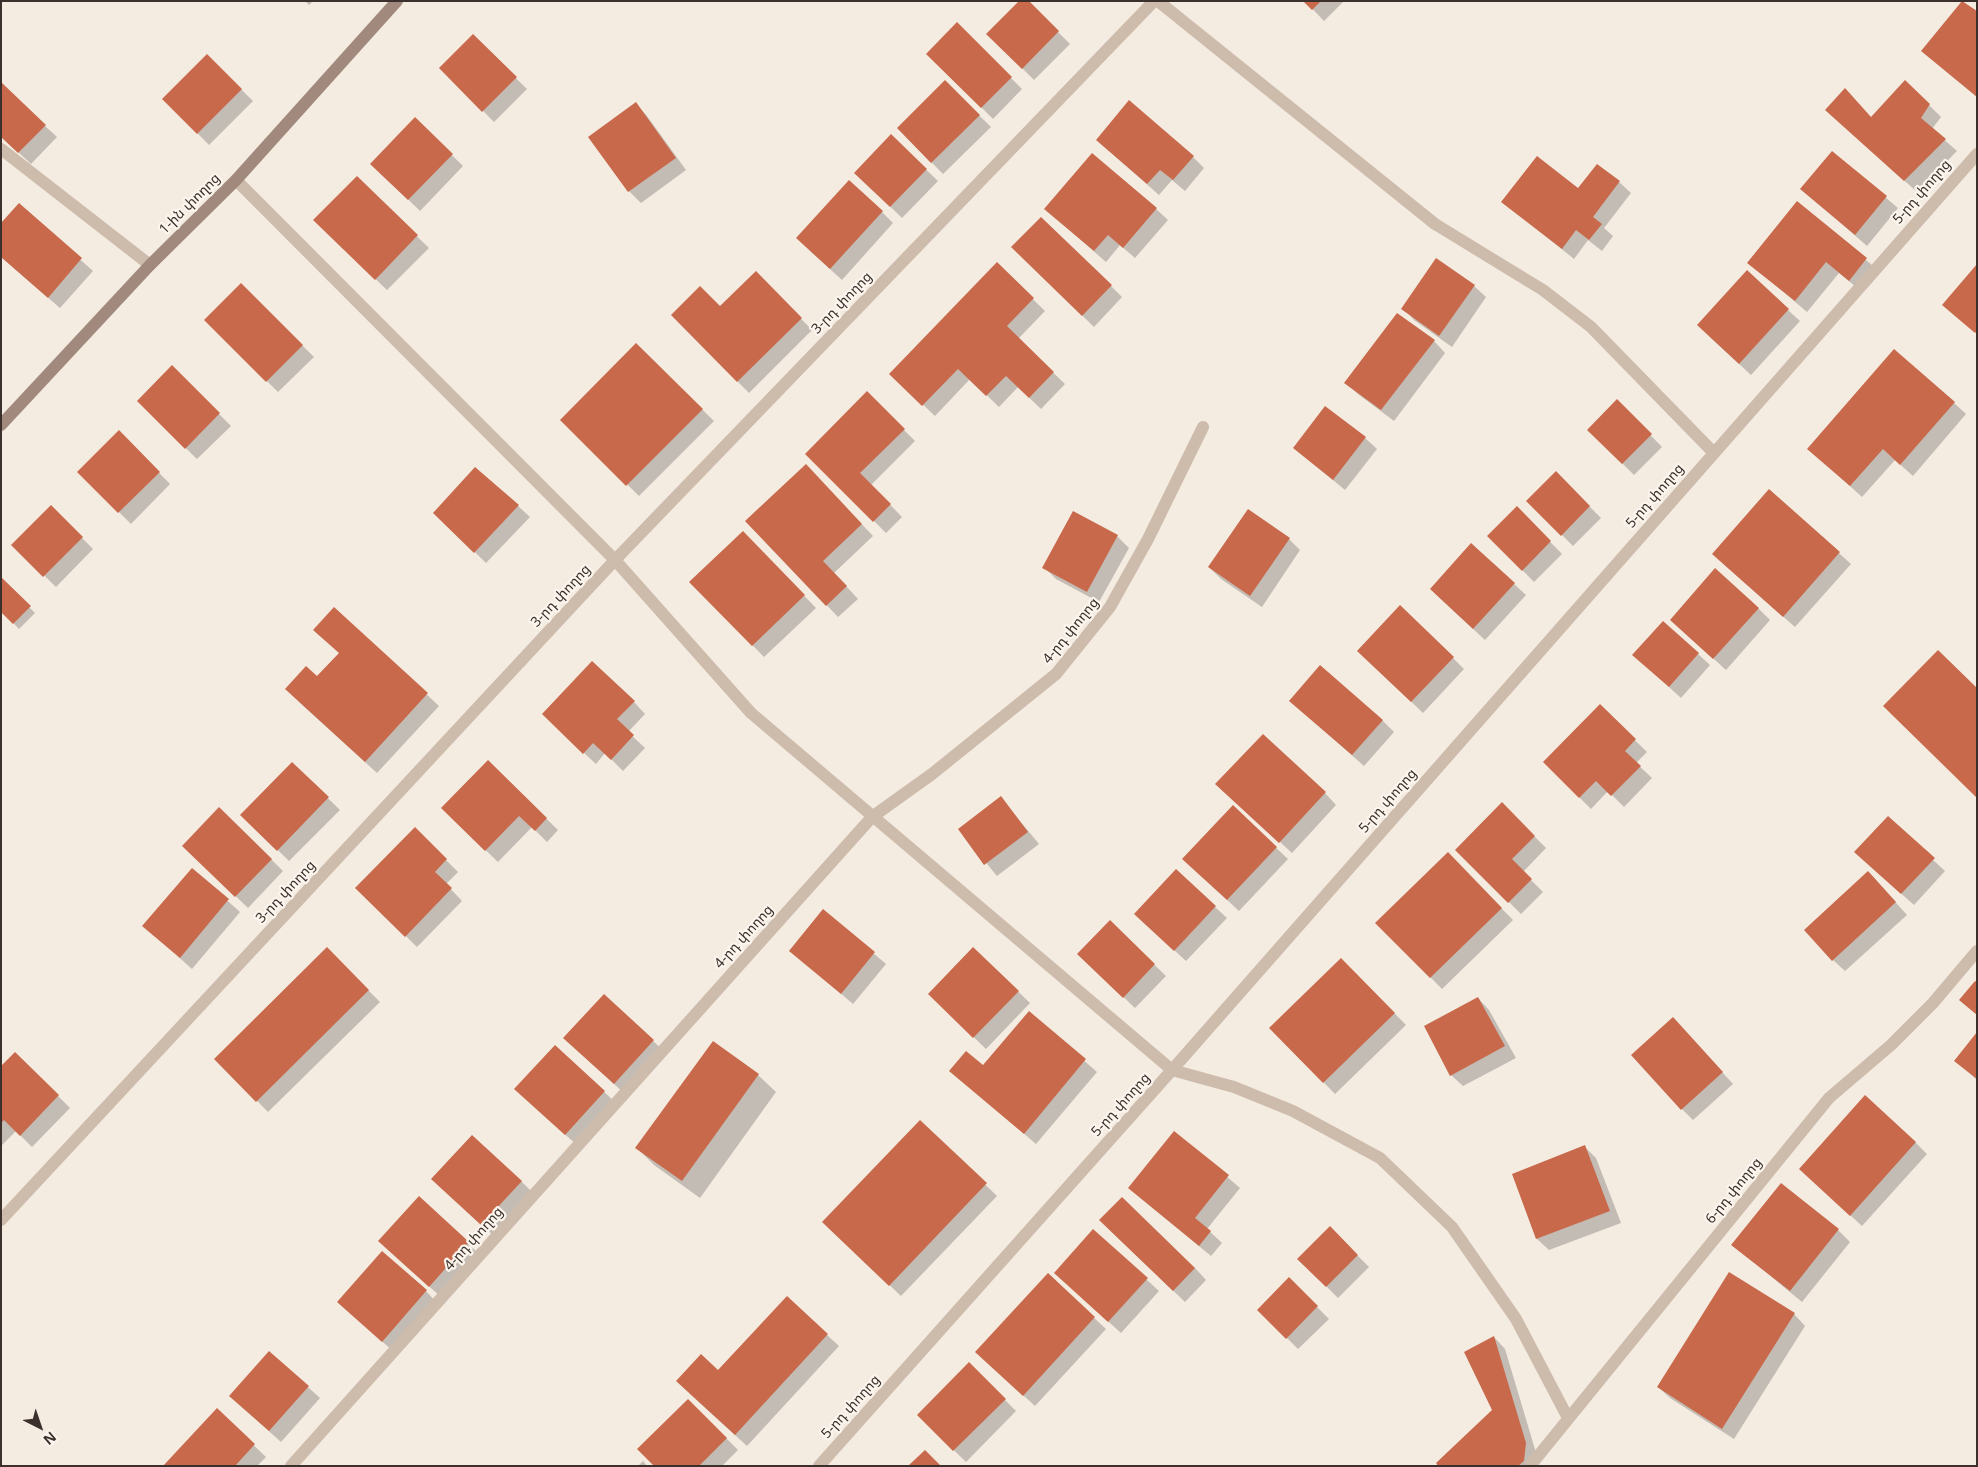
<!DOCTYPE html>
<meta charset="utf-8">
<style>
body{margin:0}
#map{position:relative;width:1978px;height:1467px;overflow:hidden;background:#f4ebe1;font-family:"Noto Sans",sans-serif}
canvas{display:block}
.frame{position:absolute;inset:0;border:2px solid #3b302b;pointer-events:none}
.north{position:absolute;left:15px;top:1402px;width:50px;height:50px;-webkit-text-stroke:4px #fbf5ee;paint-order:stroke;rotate:139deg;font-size:14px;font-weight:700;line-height:20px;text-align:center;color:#3b302b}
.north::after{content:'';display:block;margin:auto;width:18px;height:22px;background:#3b302b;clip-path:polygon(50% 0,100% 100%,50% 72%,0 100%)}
</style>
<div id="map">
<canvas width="1978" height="1467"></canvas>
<div class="frame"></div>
<div class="north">N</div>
</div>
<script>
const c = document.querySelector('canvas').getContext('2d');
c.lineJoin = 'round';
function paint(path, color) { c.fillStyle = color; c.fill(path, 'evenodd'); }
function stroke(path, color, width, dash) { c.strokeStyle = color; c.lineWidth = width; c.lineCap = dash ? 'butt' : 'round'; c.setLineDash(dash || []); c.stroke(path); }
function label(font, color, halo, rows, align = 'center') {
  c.font = font + ' "Noto Sans","Noto Sans Armenian",sans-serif'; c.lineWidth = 4.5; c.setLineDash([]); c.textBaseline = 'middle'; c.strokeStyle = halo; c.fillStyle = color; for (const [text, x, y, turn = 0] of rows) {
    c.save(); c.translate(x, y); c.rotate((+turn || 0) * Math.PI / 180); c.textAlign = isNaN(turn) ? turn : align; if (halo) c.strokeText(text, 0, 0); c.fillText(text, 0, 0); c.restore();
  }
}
const shadow = new Path2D(`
 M305 1H313L309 5Z
 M1027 1 1070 44 1034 80 988 34Z
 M1305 1H1344L1324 21Z
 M1963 2 1977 13V97L1923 51Z
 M957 24 1022 89 993 119 928 54Z
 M473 36 527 89 494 122 441 68Z
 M207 56 253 101 209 145 164 99Z
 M1905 81 1941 117 1932 129 1957 151 1917 192 1838 121 1872 118Z
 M945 82 991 127 943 174 898 128Z
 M636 104 647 116 686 170 641 203 629 191 590 137Z
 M415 119 463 166 420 211 372 164Z
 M45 126 57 137 31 164 1 136Z
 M891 136 938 181 902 218 856 173Z
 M1097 140 1193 157 1204 168 1185 191 1172 180 1159 195Z
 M1832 152 1898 208 1867 246 1802 189Z
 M357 178 429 248 387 290 327 232Z
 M1619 182 1631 193 1604 228 1613 236 1602 251 1588 240 1574 259 1503 202Z
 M1797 203 1878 270 1861 291 1839 273 1807 312 1748 262Z
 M19 205 93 271 60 308 1 257V225Z
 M1156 209 1168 220 1135 258 1120 245 1106 262 1058 220Z
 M882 212 893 223 842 280 809 250Z
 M1013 247 1111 286 1122 297 1094 327Z
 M997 264 1045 311 1018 339 1065 384 1041 409 1018 387 999 407 970 379 935 416 891 374Z
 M756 273 812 330 749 393 672 315 720 308Z
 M241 285 314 357 278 392 205 320Z
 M1474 286 1486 297 1452 347 1414 320 1403 308Z
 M1788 310 1800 321 1751 375 1710 337Z
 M1434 341 1445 353 1394 421 1358 394 1346 383Z
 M636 345 714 421 639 496 562 420Z
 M172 367 231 426 197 459 138 401Z
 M867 393 915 441 871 485 902 517 886 533 807 454Z
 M1617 401 1662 447 1634 475 1589 430Z
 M1954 403 1966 414 1913 476 1895 460 1862 497 1809 449Z
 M119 432 170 484 131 524 79 472Z
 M1365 438 1377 449 1345 490 1294 448Z
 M1556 473 1601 518 1573 546 1528 501Z
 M817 477 873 536 834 573 858 599 838 617 747 521Z
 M1769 490 1851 564 1795 627 1725 565Z
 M518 506 530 517 486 563 435 513Z
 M51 507 93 549 56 587 13 545Z
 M1517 508 1562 554 1534 582 1489 536Z
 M1117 536 1129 548 1099 602 1056 579 1044 567Z
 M1289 539 1300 550 1262 607 1221 579 1209 567Z
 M754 544 816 608 764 657 691 582Z
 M1472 545 1526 595 1485 640 1443 601Z
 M1 579 35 613 19 629 1 610Z
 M334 608 439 706 377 773 298 701 340 653Z
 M1758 608 1770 620 1726 670 1671 620Z
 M1698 654 1710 665 1681 698 1646 666Z
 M1453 658 1464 669 1423 713 1370 662Z
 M634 702 645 714 628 732 645 748 623 771 605 753 596 764 555 726Z
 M1600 706 1647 752 1636 763 1652 778 1624 807 1608 791 1591 809 1544 762Z
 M1303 712 1382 720 1394 732 1364 766Z
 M488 762 558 830 547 842 532 827 498 862 442 808Z
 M292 763 340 810 289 861 242 815Z
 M1325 793 1336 805 1292 853 1229 795Z
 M1001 798 1039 844 997 876 959 830Z
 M1502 804 1546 848 1523 872 1543 892 1521 914 1457 850Z
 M1233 807 1288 859 1239 911 1195 870Z
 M220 809 283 871 248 908 184 846Z
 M1888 818 1945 871 1914 905 1868 864Z
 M415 829 458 872 446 884 462 901 417 947 357 888Z
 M1448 854 1513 920 1442 989 1377 923Z
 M192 869 240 912 192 969 144 926Z
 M1879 884 1907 915 1845 971 1833 960Z
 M1215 907 1227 918 1186 961 1147 925Z
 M823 910 886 964 853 1004 790 950Z
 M1110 922 1166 976 1135 1008 1090 965Z
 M973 948 1030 1003 986 1049 929 994Z
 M327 949 380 1002 268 1112 216 1059Z
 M1341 959 1406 1025 1335 1094 1271 1028Z
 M604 996 665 1052 626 1095 577 1050Z
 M1478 998 1489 1010 1516 1058 1463 1086 1451 1075Z
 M1029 1012 1097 1072 1036 1144 951 1071 983 1067Z
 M1684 1030 1733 1084 1693 1120 1682 1109Z
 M1977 1034V1080L1955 1060Z
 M713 1042 758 1075 776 1092 700 1198 654 1165 637 1148Z
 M556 1047 616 1103 578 1146 528 1101Z
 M15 1053 70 1108 32 1147 16 1131 1 1146V1067Z
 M920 1121 997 1196 901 1296 836 1234Z
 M1175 1132 1240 1188 1207 1229 1222 1243 1211 1256 1129 1188Z
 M1915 1142 1927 1154 1862 1226 1800 1169Z
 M1585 1147 1596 1158 1621 1223 1549 1250 1537 1239 1513 1174Z
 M521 1181 533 1193 493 1235 444 1190Z
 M419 1198 480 1255 441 1297 391 1252Z
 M1330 1228 1369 1267 1338 1298 1299 1259Z
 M1838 1230 1850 1242 1802 1302 1733 1245Z
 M1093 1231 1159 1291 1121 1333 1067 1284Z
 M1113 1232 1195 1268 1206 1280 1185 1302Z
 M1048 1275 1106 1329 1035 1406 988 1363Z
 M1289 1279 1329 1319 1298 1349 1259 1310Z
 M426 1291 437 1303 394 1352 350 1313Z
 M1794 1314 1805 1326 1734 1439 1670 1398 1658 1387Z
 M827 1335 839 1346 747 1446 689 1393 719 1372Z
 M1494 1337 1505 1349 1537 1456 1536 1466H1440L1493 1410Z
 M270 1353 320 1398 281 1442 242 1407Z
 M969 1364 1016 1411 966 1462 918 1415Z
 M688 1400 738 1450 722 1466H656Z
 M217 1410 266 1457 257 1466H166Z
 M643 1461 647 1466H638Z`);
const building = new Path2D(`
 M1019 1H1029L1059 31 1022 69 986 34Z
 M1303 1H1321L1312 10Z
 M1962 1 1977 11V97L1921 51Z
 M957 22 1012 77 981 108 926 54Z
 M473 34 517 77 482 112 439 68Z
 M207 54 242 89 197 134 162 99Z
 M945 80 980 115 931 163 897 128Z
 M1905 80 1930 104 1921 118 1946 139 1904 181 1825 110 1845 88 1871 117Z
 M1 82 46 125 18 153 1 137Z
 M1129 100 1194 156 1173 180 1160 170 1147 184 1096 140Z
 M636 102 676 158 628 192 588 137Z
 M415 117 453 154 408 200 370 164Z
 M891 134 927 169 890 207 854 173Z
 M1832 151 1887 196 1855 235 1800 189Z
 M1092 153 1157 208 1123 248 1108 235 1094 251 1044 209Z
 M1537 156 1578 188 1597 164 1620 181 1593 217 1602 224 1589 240 1576 230 1562 249 1501 202Z
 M357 176 418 235 375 280 313 220Z
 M849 180 883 211 830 269 796 238Z
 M1797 201 1867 258 1849 281 1826 262 1795 301 1747 263Z
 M19 203 82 258 48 298 1 257V223Z
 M1041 217 1112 285 1082 316 1011 247Z
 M1436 258 1475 285 1439 336 1401 309Z
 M997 262 1034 298 1007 326 1054 372 1029 398 1006 376 986 396 958 369 922 406 889 374Z
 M1977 264V331L1975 333 1942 305Z
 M1747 270 1789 309 1739 364 1697 325Z
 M756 271 802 318 737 382 671 315 700 286 720 306Z
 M241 283 303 345 266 382 204 320Z
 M1397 313 1435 340 1381 410 1344 383Z
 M636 343 703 409 626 486 560 420Z
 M1894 349 1955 402 1900 465 1883 449 1850 486 1807 449Z
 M172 365 220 413 185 449 137 401Z
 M867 391 905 429 860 473 891 504 873 522 805 454Z
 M1617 399 1652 434 1622 464 1587 430Z
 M1325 406 1366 437 1333 480 1293 448Z
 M119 430 160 472 118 513 77 472Z
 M806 464 862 524 823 561 847 586 826 606 745 521Z
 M475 467 519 505 474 553 433 513Z
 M1556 471 1590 506 1561 536 1526 501Z
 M1769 489 1840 552 1783 617 1712 554Z
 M51 505 83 537 43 577 11 545Z
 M1517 506 1551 541 1522 571 1487 536Z
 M1248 509 1290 538 1250 596 1208 567Z
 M1073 511 1118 535 1087 592 1042 568Z
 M743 531 805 595 752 646 689 582Z
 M1471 543 1515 583 1473 629 1430 589Z
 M1715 568 1759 608 1713 659 1670 620Z
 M1 577 31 606 13 624 1 612Z
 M1400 605 1454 657 1411 702 1357 651Z
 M334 607 428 693 365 762 285 689 306 666 317 676 339 653 313 630Z
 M1663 621 1699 653 1669 687 1632 655Z
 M1938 650 1977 688V798L1883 706Z
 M592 661 635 701 617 719 634 735 611 760 593 743 583 754 542 714Z
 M1320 665 1383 720 1352 755 1289 701Z
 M1600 704 1636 739 1625 751 1641 766 1611 796 1596 781 1579 798 1543 762Z
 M1263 734 1326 792 1279 843 1215 784Z
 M488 760 547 818 535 831 519 816 485 851 441 808Z
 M292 762 329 797 277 851 240 815Z
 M1001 796 1028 832 984 865 958 829Z
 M1502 802 1535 836 1512 859 1532 879 1508 903 1455 850Z
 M1233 805 1277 847 1227 900 1182 859Z
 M219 807 272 859 235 897 182 846Z
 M1888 816 1935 858 1901 894 1854 852Z
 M415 827 447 859 435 872 452 888 405 937 355 888Z
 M1448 852 1502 908 1430 978 1375 923Z
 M192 868 229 899 180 958 142 926Z
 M1176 869 1216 906 1174 951 1134 914Z
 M1868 871 1896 902 1832 961 1804 930Z
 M823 909 875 952 841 994 789 951Z
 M1110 920 1155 964 1123 998 1077 954Z
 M327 947 369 990 256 1102 214 1059Z
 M973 947 1019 991 973 1038 928 994Z
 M1341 958 1395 1013 1323 1083 1269 1028Z
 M1975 981 1977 982V1015L1959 1000Z
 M604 994 654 1040 614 1084 563 1038Z
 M1478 997 1505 1046 1450 1076 1424 1026Z
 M1029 1011 1086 1059 1024 1134 949 1071 966 1051 983 1065Z
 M1673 1017 1723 1072 1681 1110 1631 1055Z
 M1977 1032V1079L1954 1061Z
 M713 1041 759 1074 682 1181 635 1148Z
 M555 1045 605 1091 565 1135 514 1089Z
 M15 1052 59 1095 20 1136 4 1120 1 1123V1066Z
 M1865 1095 1916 1142 1850 1216 1799 1169Z
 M920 1120 987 1183 889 1286 822 1222Z
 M1174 1131 1229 1175 1195 1218 1211 1231 1199 1246 1128 1188Z
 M472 1135 522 1181 481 1225 431 1179Z
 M1585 1145 1610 1211 1536 1239 1512 1174Z
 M1781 1183 1839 1229 1790 1291 1731 1245Z
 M419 1196 469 1242 429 1287 378 1241Z
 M1122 1197 1195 1268 1173 1291 1099 1220Z
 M1330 1226 1358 1255 1326 1287 1297 1259Z
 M1093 1229 1148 1278 1108 1322 1054 1273Z
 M382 1251 427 1290 382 1342 337 1302Z
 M1729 1272 1795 1313 1722 1429 1657 1387Z
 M1048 1273 1095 1317 1023 1396 975 1352Z
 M1289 1277 1318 1306 1286 1339 1257 1310Z
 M787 1296 828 1334 735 1435 676 1381 701 1354 718 1370Z
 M1494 1336 1526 1443 1524 1461 1518 1466H1438L1436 1463 1492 1410 1464 1352Z
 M269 1351 309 1386 269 1431 229 1396Z
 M969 1362 1006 1399 953 1451 917 1415Z
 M688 1399 727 1438 699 1466H654L637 1449Z
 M217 1408 255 1444 235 1466H163Z
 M925 1450 941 1466H908Z`);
const street = new Path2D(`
 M1158 1 1435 224 1543 290 1591 327 1713 452
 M1 149 150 265
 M236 180 615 560 751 713 1172 1070 1234 1087 1293 1111 1380 1158 1452 1227 1516 1319 1568 1418
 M1 1220 615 560 1154 1
 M291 1466 872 817 932 774 1056 674 1110 607 1148 539 1203 427
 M819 1466 1172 1070 1977 154
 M1530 1466 1829 1098 1891 1045 1933 1003 1977 951`);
const secondary = new Path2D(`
 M1 425 150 265 236 180 397 1`);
const streetNames = [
 ["5-րդ փողոց",1922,192,-49],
 ["1-ին փողոց",190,204,-45],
 ["3-րդ փողոց",842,303,-46],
 ["5-րդ փողոց",1655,496,-49],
 ["3-րդ փողոց",561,596,-47],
 ["4-րդ փողոց",1071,631,-51],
 ["5-րդ փողոց",1388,801,-49],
 ["3-րդ փողոց",286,892,-47],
 ["4-րդ փողոց",744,937,-48],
 ["5-րդ փողոց",1121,1105,-48],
 ["6-րդ փողոց",1734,1191,-51],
 ["4-րդ փողոց",474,1239,-48],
 ["5-րդ փողոց",851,1407,-48]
];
paint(shadow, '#0003');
paint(building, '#c8694b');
stroke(street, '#cdbbac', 12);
stroke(secondary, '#a18a7d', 12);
label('14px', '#3b302b', '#fbf5ee', streetNames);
</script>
